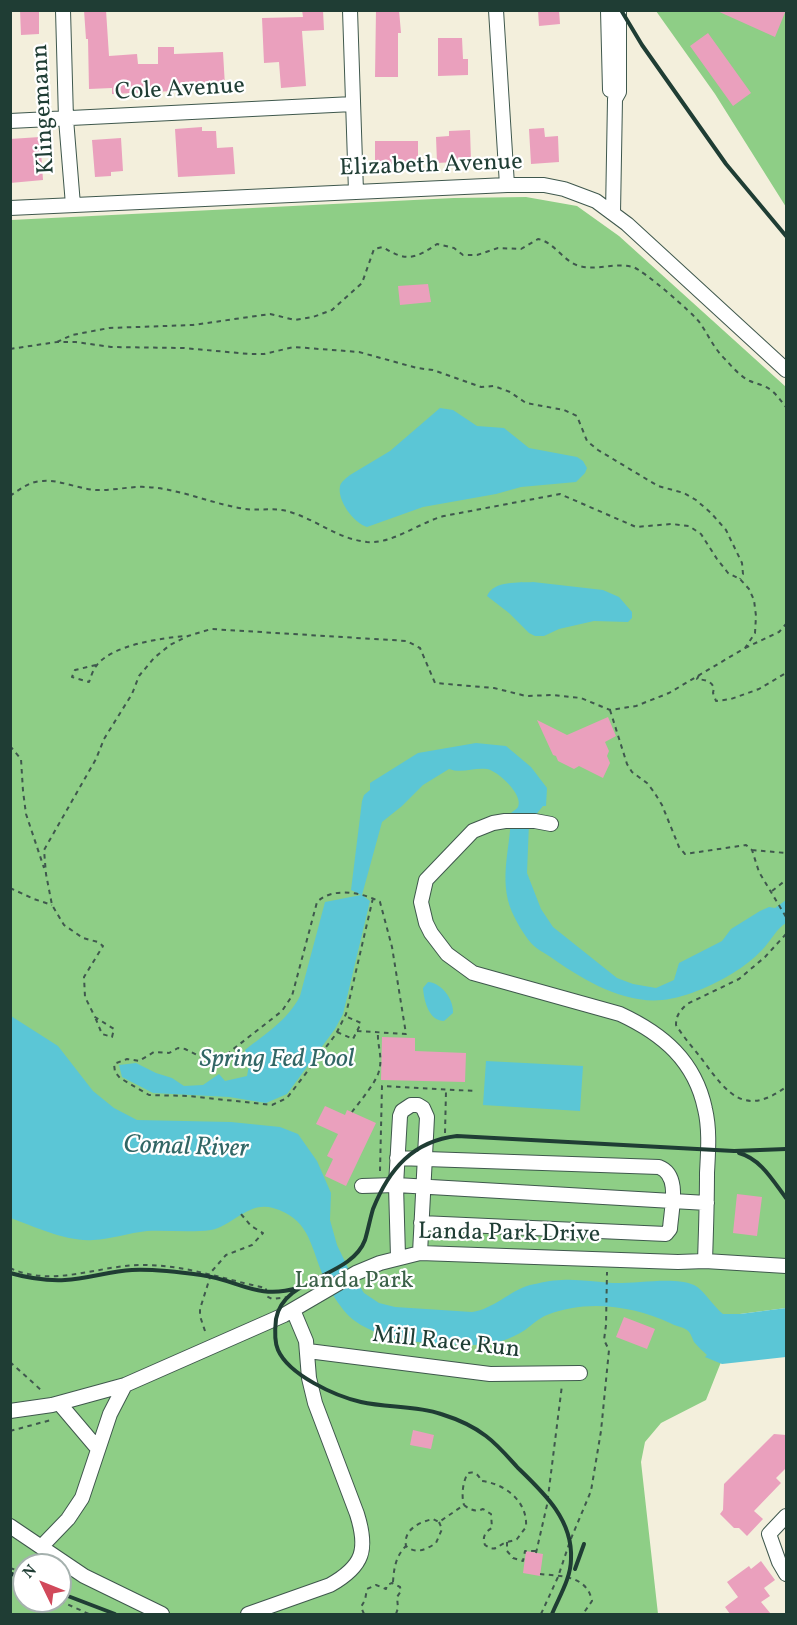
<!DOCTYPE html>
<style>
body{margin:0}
#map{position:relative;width:797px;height:1625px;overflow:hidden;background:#f3efdc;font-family:Vollkorn,serif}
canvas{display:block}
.frame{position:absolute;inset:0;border:12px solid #1f3d34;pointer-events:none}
.north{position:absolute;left:12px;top:1553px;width:60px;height:60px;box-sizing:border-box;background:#fff;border:2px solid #a5b1ae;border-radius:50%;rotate:313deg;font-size:16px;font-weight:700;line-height:24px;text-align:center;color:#1f3d34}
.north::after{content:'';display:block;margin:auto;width:21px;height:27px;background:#d1495b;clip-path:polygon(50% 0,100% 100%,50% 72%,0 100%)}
</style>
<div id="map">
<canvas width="797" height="1625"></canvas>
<div class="frame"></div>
<div class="north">N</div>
</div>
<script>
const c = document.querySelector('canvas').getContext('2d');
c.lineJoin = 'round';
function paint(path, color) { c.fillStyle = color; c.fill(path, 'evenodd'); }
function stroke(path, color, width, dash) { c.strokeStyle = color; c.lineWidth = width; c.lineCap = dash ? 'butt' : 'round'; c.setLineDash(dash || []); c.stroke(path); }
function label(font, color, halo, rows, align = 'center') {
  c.font = font + ' Vollkorn,serif'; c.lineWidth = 4.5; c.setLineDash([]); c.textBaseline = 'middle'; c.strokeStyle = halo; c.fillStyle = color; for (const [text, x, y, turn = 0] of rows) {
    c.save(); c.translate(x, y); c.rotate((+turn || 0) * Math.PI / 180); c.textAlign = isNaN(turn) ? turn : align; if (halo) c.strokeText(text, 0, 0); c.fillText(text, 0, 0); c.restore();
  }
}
const green = new Path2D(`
 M656 11H786V207L715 94Z
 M526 197 577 206 619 236 786 387V1308L740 1314 706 1400 661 1423 645 1442 641 1462 658 1614H11V220L454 198ZM24 1565H60V1601H24Z`);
const water = new Path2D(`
 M440 408 453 410 477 426 504 428 529 448 577 457 583 461 587 468 585 473 576 482 521 487 496 494 423 507 367 527C354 523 337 501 340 486 341 482 346 478 350 475L390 451Z
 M533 582 603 590 619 597 632 612V618L628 622 594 621 559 629 544 636H535L529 633 509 613 487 596C494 580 519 583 533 582Z
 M476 743 506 746 531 767 547 788 546 806H543L529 823 527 873 541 909 553 927 617 978 633 984 656 988 674 980 679 963 722 941 731 929 760 911 769 907 775 908 786 900V923C776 929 771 941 762 950 746 967 723 980 702 989 690 994 674 999 662 1000 622 1004 580 978 549 956 543 952 535 948 531 943 524 935 516 921 512 912 498 879 511 847 511 813 513 811 517 809 518 807 524 795 498 771 487 769 474 767 462 774 449 769L423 785 402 806 382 822 362 895 370 901 343 1014 335 1029 287 1094 266 1103 229 1097 153 1093 122 1077 119 1065 136 1063 156 1073 172 1078 184 1086 203 1085 219 1074 225 1081 247 1076 249 1065 245 1050C265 1034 288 1020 300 996L325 902 361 895 351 890 362 801 364 795 370 790V783L418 753Z
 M428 982C442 983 454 1000 453 1013L444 1021C429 1021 424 1001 423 988Z
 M11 1016 58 1046 93 1091 114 1108 137 1120 231 1122 280 1127 298 1134 317 1161 331 1193 330 1220 337 1245 350 1272 364 1293 379 1303 395 1307 472 1312C494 1309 509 1291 530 1285 540 1283 551 1280 562 1280 578 1279 596 1282 612 1283 635 1284 675 1276 694 1285 704 1290 713 1306 723 1314H740L786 1308V1357L722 1364 705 1357 707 1355C703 1351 698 1347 694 1342 692 1338 691 1333 687 1330 683 1327 675 1326 670 1323 633 1306 587 1299 547 1315 539 1318 532 1325 525 1330 510 1340 492 1345 473 1345 437 1345 385 1343 355 1321 341 1311 328 1288 322 1273 310 1243 308 1218 273 1208 248 1201 233 1226 211 1230 190 1233 168 1230 147 1231 129 1233 111 1239 93 1240 68 1242 35 1227 11 1218Z
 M486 1061 583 1066 580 1111 483 1105Z`);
const building = new Path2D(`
 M20 10H39V34L21 35Z
 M84 10H106L109 56 137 54 138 64H158V47H174V54L223 52 225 86 174 89V91L112 94V88L89 89 88 39H86Z
 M302 10H323L324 30 302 31 306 86 281 88 279 62 264 63 262 18 303 17Z
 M376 10H399L401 33H398V77H375Z
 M538 10H559L560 24 539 26Z
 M715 10H786L775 37Z
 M708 33 751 93 733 106 690 46Z
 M438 38H462L463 59H468V75L438 76Z
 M202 127V131H216L217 148 233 147 235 174 178 177 175 129Z
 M544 128 545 137 558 136 559 162 531 164 529 129Z
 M470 130 471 161 437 163 436 137 449 136V131Z
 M40 137 43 180 10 183V139Z
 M121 138 123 171 111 172V176L95 177 92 140Z
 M375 141H418V164H375Z
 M428 284 431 302 400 305 398 286Z
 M608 717 616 736 605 742 609 751 607 756 610 763 603 778 579 766 574 769 558 761 556 756 553 755 537 720 567 735Z
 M382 1037 415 1038V1051L466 1053 465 1082 381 1080Z
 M325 1106 345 1115 347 1110 376 1123 346 1186 325 1176 333 1159 327 1156 338 1134 316 1124Z
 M737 1194 762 1197 757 1236 733 1233Z
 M624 1317 655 1329 647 1349 616 1337Z
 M413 1430 434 1435 431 1449 410 1445Z
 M774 1434 786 1435V1468L776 1478 781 1483 754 1511 763 1519 747 1536 739 1528H734L720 1514 723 1510 724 1484Z
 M526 1551 543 1554 540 1576 523 1573Z
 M761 1561 775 1580 764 1588 770 1596 761 1602 771 1614H730L725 1607 738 1597 727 1582 749 1566 751 1569Z`);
const path = new Path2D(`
 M57 342 72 335 109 328 193 325 270 314 295 320 313 317 332 310 362 283 374 249 383 247C406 262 415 259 437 244L454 248 463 255H477L498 248 521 249 538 239C554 242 563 261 579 266 597 271 615 262 633 267 643 270 693 313 700 323 709 336 714 349 726 360 732 367 741 377 750 381 757 384 764 385 771 390 777 395 781 401 786 407
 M10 349 57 342H76L111 347 184 348 249 354H264L294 347 359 352 417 368 433 370 481 387 494 386 510 392 526 403 564 410 577 416 587 441 598 450 658 486 684 493 696 500 711 513 726 530 742 563 743 574 740 579
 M10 496C20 489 30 481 43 481 59 479 83 491 101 490 117 490 132 486 147 487 181 489 212 504 245 509 260 511 276 507 290 512 317 520 338 539 367 542 393 544 418 523 444 516L560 494 636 527 672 524 689 526 701 534 717 559 728 573 740 579 749 589 754 600 756 616 755 633 745 648 669 693 636 706 610 710 581 698 553 695 526 696 494 688 435 683 420 648 407 641 211 629 188 636 170 645 154 658 139 676 132 694 104 739 96 759 44 850 46 874 52 905 64 925 83 938 98 942 103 946 84 977 85 997 95 1017 114 1029 112 1037 102 1034 95 1017
 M745 648 779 632 786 624
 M96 665 75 670 72 677 89 682C91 677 93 669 97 665 112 645 162 638 185 636
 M699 675 697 679C704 680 711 680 714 688L713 693 716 701 731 699 759 689 786 673
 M610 710 627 764 632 772 647 783 654 792 662 805 679 847 685 854 746 845 752 850 759 872 786 917
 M10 746 21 759 23 791 26 814 44 868
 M752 850 786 853
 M10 888 34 899 52 905
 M772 891 786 880
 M786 934 765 957 739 979 687 1004C680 1011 676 1015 676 1025 684 1038 695 1050 704 1062 729 1096 746 1116 786 1087
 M357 1031 406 1034 392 947 380 902C362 892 332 887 317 902L292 996 282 1011 227 1054 210 1058 201 1057 185 1049 178 1048 169 1053 154 1052 139 1061 127 1059 114 1064 115 1072 120 1078 149 1095 189 1096 272 1105 287 1098 336 1034 346 1014 373 898
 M337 1032 353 1039 361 1023 345 1016
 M352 1112C360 1101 376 1083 379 1071 383 1057 377 1045 378 1032
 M445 1133 446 1091
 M380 1171 382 1086 475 1091
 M10 1268C55 1289 102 1263 148 1265 189 1266 226 1280 266 1288V1296L272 1299 288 1297
 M205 1331 200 1316V1309L212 1271 226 1255 252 1245 263 1233 251 1226 241 1214
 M10 1362 41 1390
 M10 1431 51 1420
 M439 1522 442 1529 436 1543C427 1549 416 1555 406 1546 403 1530 419 1522 433 1519L439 1522 464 1505C470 1510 476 1512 483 1509L491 1514 492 1528C485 1532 482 1537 485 1545 497 1553 497 1545 507 1542 510 1541 513 1541 517 1539L526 1527C528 1501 504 1483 481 1481 479 1475 475 1471 468 1473 463 1481 461 1495 464 1505
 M507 1542V1551L513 1558 523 1561 525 1551H536
 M536 1553 547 1505 562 1385
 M10 1568 16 1570 14 1583 24 1587
 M540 1574C560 1576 587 1575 592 1601L583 1614
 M393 1582C394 1567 396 1556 406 1546
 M60 1601 89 1614
 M364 1614 361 1607 365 1600 367 1589 376 1585 386 1589 387 1585 392 1583 400 1587 401 1591 397 1597 398 1608 396 1614
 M541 1614 558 1577 570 1541 591 1491 601 1431 609 1350 604 1340 606 1325 607 1272`);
const minor = new Path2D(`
 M63 10 66 119 73 205
 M350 10 356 192
 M496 10 507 185
 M608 10 610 90
 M10 121 353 104
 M10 208 507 185H544L564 189 596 201 627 224 786 370
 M613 213 615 99 619 92V10
 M551 824 535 821H505L493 823 473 831 426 880 421 902 426 923 431 933 447 954 473 973 620 1014C663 1034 695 1061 705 1109 710 1130 708 1153 707 1173 707 1202 706 1232 705 1261
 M397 1158 659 1167C681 1175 671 1210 670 1229L666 1234 421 1223
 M362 1186 396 1185 707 1203
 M398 1257 396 1185 400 1116 402 1111 411 1105H418L423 1108 427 1117 420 1253
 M308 1351 490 1374 580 1373
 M59 1403 98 1449
 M10 1411 52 1405 125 1385 284 1315 356 1273 380 1263 420 1253 678 1262 705 1261 786 1266
 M786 1516 769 1534 779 1562 786 1574
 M10 1526 84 1576 162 1614
 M41 1547 68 1519 82 1498 110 1414 125 1385
 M248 1614 330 1585C364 1566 368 1549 357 1514L315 1403 309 1378 306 1341 293 1310`);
const rail = new Path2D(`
 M621 10 642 45 726 164 786 236
 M739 1153C761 1159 773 1181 786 1198
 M10 1273C28 1278 46 1281 65 1280 87 1279 110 1271 132 1270 155 1269 179 1272 201 1275 239 1280 256 1300 298 1288
 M575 1569 584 1544
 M10 1573 24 1580
 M60 1593 115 1614
 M552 1614C559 1597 571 1578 571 1559 573 1520 544 1493 518 1468 508 1457 498 1445 486 1436 473 1426 457 1419 441 1414 416 1405 387 1408 361 1402 335 1396 289 1375 278 1350 274 1341 275 1328 276 1319 283 1277 351 1278 365 1240 368 1230 370 1219 373 1209 389 1169 413 1141 457 1136L734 1151 786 1149`);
const streetNames = [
 ["Cole Avenue",180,91,-3],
 ["Klingemann",45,109,-93],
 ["Elizabeth Avenue",431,167,-2],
 ["Landa Park Drive",509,1235,1],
 ["Mill Race Run",446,1344,6]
];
const parkNames = [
 ["Landa Park",354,1283]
];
const waterNames = [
 ["Spring Fed Pool",277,1061],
 ["Comal River",186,1149,2]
];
paint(green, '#8ece86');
paint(water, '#5bc6d6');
paint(building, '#eaa0bd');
stroke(minor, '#3f584d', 16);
stroke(path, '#3f584d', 2, [4.5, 4.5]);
stroke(minor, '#fff', 14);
stroke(rail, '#1f3d34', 4);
label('24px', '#1f3d34', '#fff', streetNames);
label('24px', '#3b6148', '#fff', parkNames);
label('italic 26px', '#316665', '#fff', waterNames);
</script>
